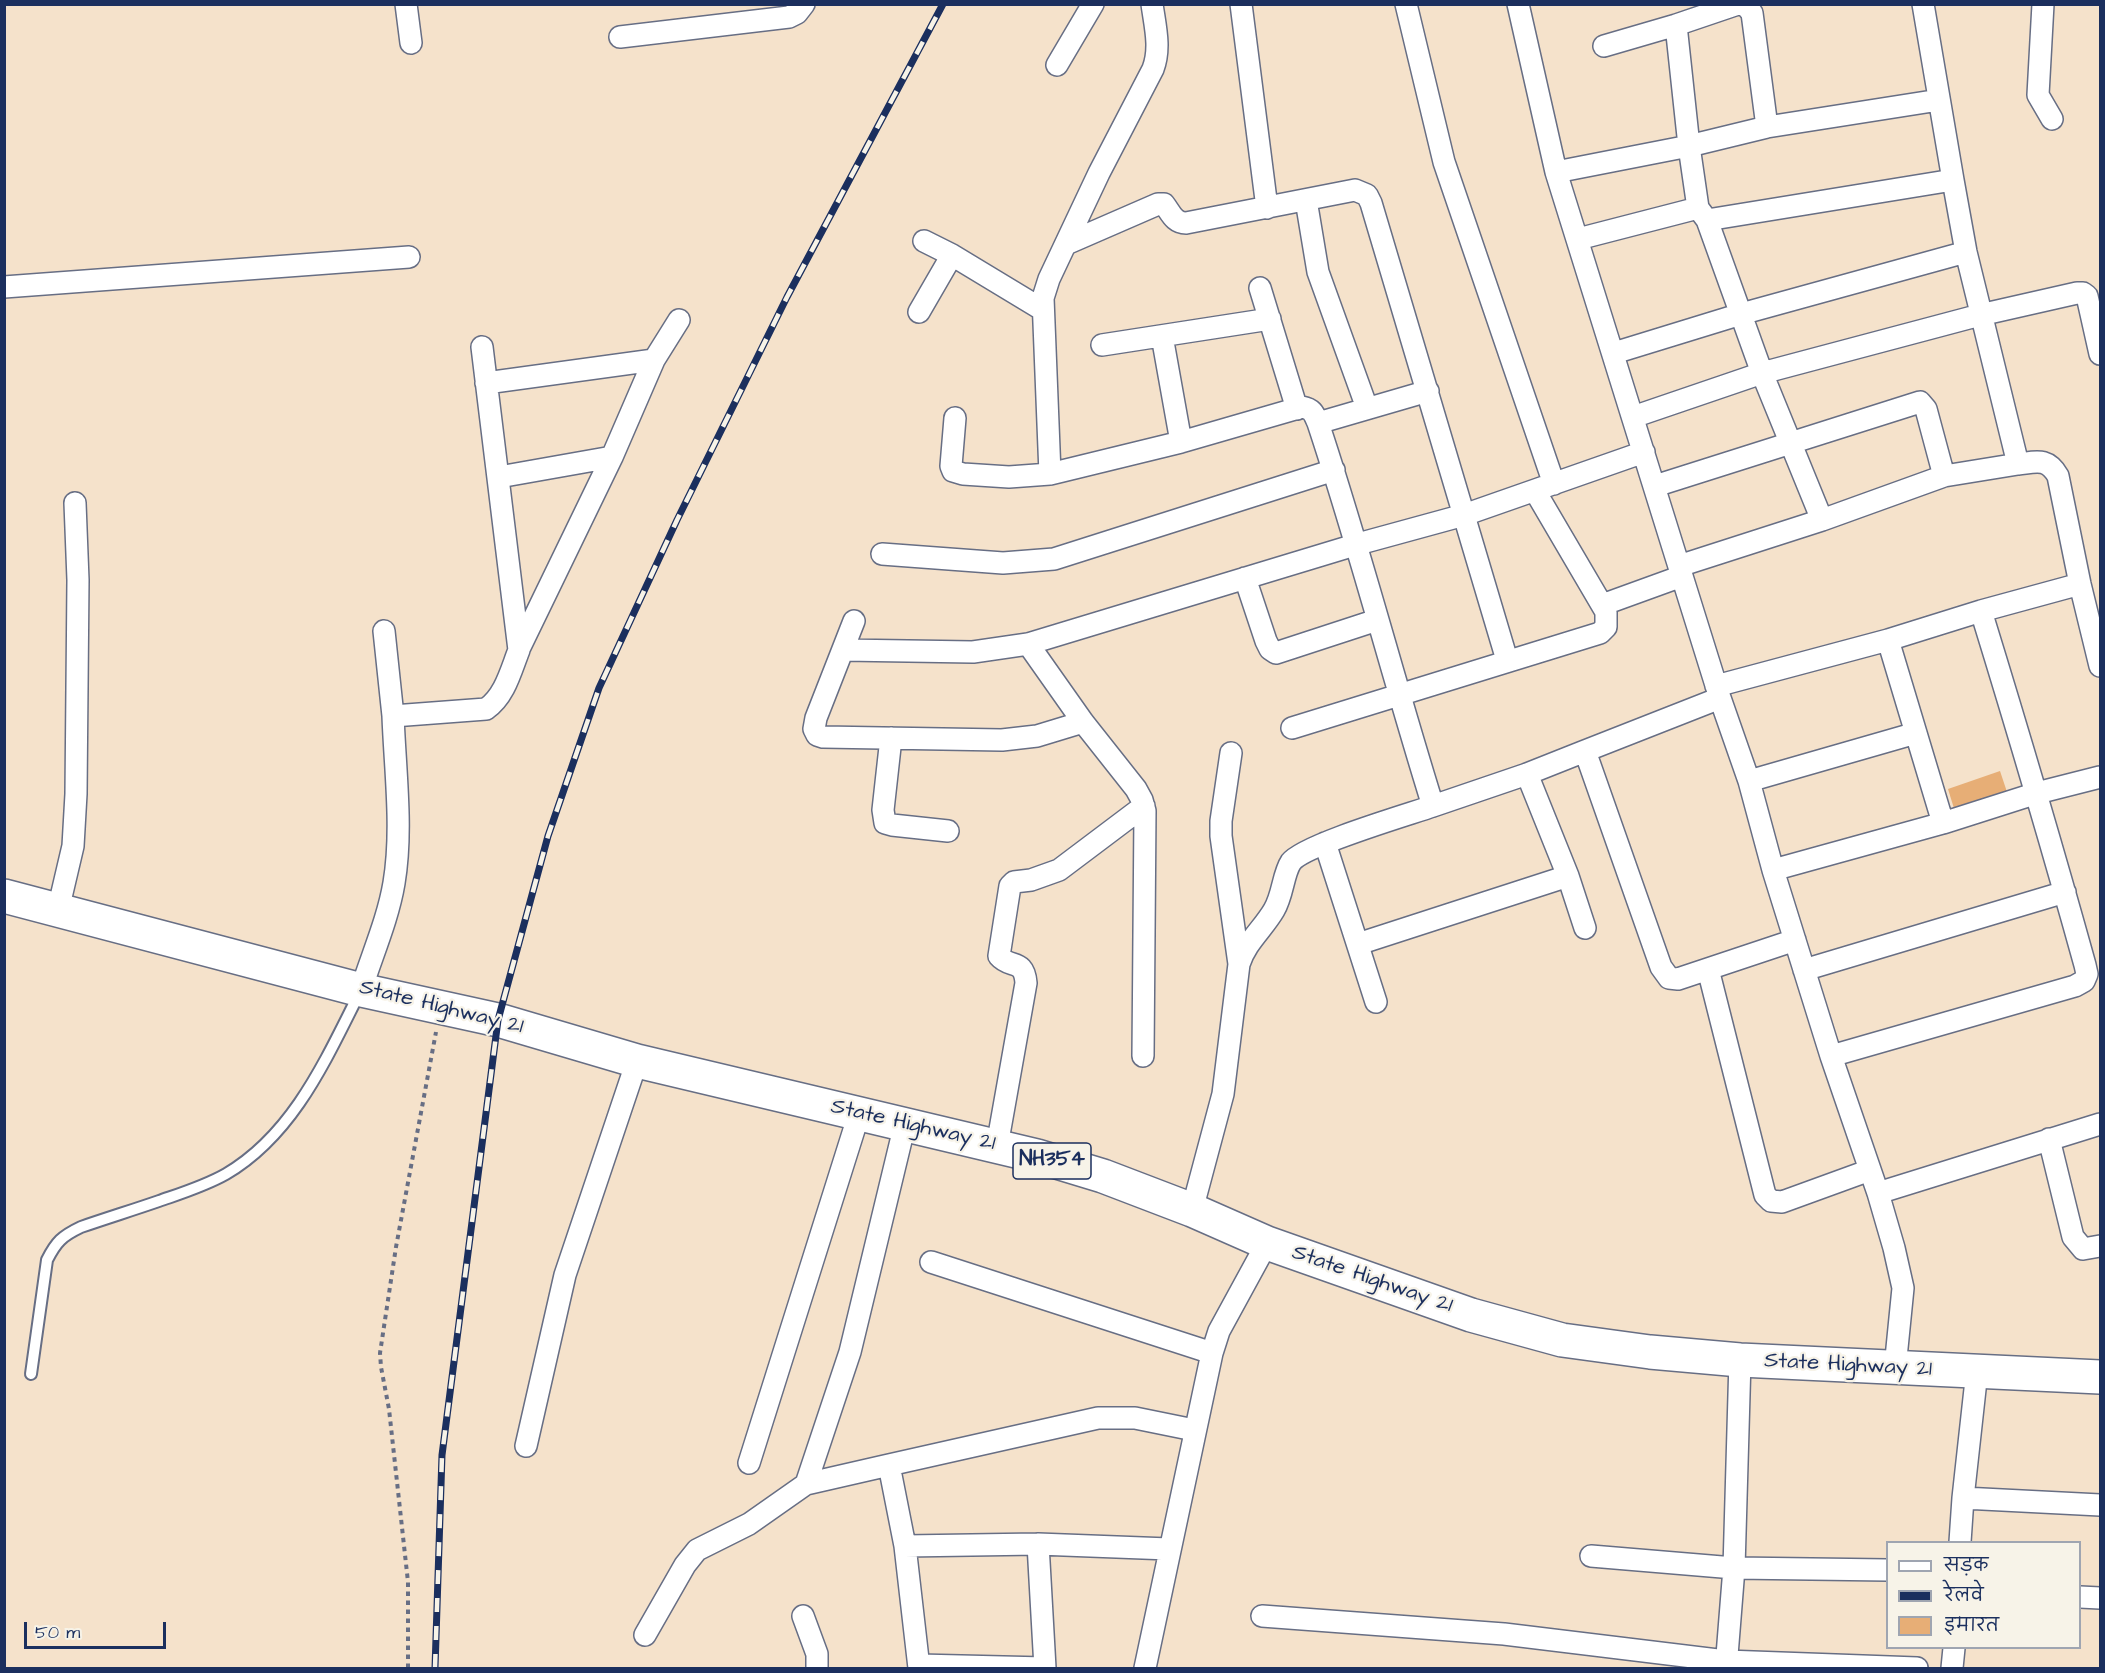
<!DOCTYPE html>
<meta charset="utf-8">
<style>
body{margin:0}
#map{position:relative;width:2105px;height:1673px;overflow:hidden;background:#f5e2cb;font-family:"Architects Daughter","Playpen Sans Deva",sans-serif}
canvas{display:block}
.frame{position:absolute;inset:0;border:6px solid #1b2f5e;pointer-events:none}
.legend{position:absolute;left:1886px;top:1541px;width:195px;height:108px;box-sizing:border-box;background:#f7f3e8;border:2px solid #9fa5b1;margin:0;padding:8px 10px;list-style:none;font-size:18px;color:#1b2f5e}
.legend li{display:flex;align-items:center;gap:12px;height:30px}
.legend b{width:30px;border:2px solid #9fa5b1}
.scale{position:absolute;left:24px;top:1622px;width:142px;height:27px;box-sizing:border-box;border:3px solid #1b2f5e;border-top:0;padding-left:8px;font-size:18px;line-height:21px;white-space:nowrap;color:#1b2f5e;-webkit-text-stroke:4px #f7f3e8;paint-order:stroke}
</style>
<div id="map">
<canvas width="2105" height="1673"></canvas>
<div class="frame"></div>
<ul class="legend">
<li><b style="height:8px;background:#fff"></b>सड़क</li>
<li><b style="height:8px;background:#1b2f5e"></b>रेलवे</li>
<li><b style="height:16px;background:#e7ae76"></b>इमारत</li>
</ul>
<div class="scale">50 m</div>
</div>
<script>
const c = document.querySelector('canvas').getContext('2d');
c.lineJoin = 'round';
function paint(path, color) { c.fillStyle = color; c.fill(path, 'evenodd'); }
function stroke(path, color, width, dash) { c.strokeStyle = color; c.lineWidth = width; c.lineCap = dash ? 'butt' : 'round'; c.setLineDash(dash || []); c.stroke(path); }
function label(font, color, halo, rows, align = 'center') {
  c.font = font + ' "Architects Daughter",sans-serif'; c.lineWidth = 4.5; c.setLineDash([]); c.textBaseline = 'middle'; c.strokeStyle = halo; c.fillStyle = color; for (const [text, x, y, turn = 0] of rows) {
    c.save(); c.translate(x, y); c.rotate((+turn || 0) * Math.PI / 180); c.textAlign = isNaN(turn) ? turn : align; if (halo) c.strokeText(text, 0, 0); c.fillText(text, 0, 0); c.restore();
  }
}
const building = new Path2D(`
 M2000 771 2009 798 1956 815 1948 789Z`);
const path = new Path2D(`
 M408 1668V1582L389 1409 381 1367 380 1353 396 1247 436 1032`);
const lane = new Path2D(`
 M31 1374 47 1260C56 1242 62 1236 81 1227 107 1218 133 1210 159 1201 182 1193 205 1186 226 1174 294 1134 326 1059 360 992`);
const street = new Path2D(`
 M406 4 411 43
 M1241 4 1267 208
 M1406 4 1444 162 1554 484
 M1518 4 1556 172 1720 698 1749 781 1773 870 1831 1056 1878 1193 1894 1248 1903 1288 1895 1368
 M1740 4 1746 6 1752 13 1767 127
 M1923 4 1953 180
 M2043 4 2038 95 2052 119
 M620 37 789 17 797 13 804 4
 M1604 46 1676 25
 M1057 65 1093 4
 M1556 172 1689 146 1676 25 1738 4
 M1306 200 1318 272 1367 408
 M1698 208 1689 146 1767 127 1939 100
 M1707 220 1762 373 1822 520
 M1578 239 1698 208 1707 220 1953 180 1966 252 2018 464C2036 462 2047 457 2058 476L2080 584 2100 666
 M924 241 952 255 1043 310
 M1066 244 1158 204H1164C1171 213 1174 223 1186 223L1355 190 1367 195 1371 203 1507 660
 M4 287 409 257
 M1260 288 1297 409
 M919 312 952 255
 M1162 336 1181 442
 M1102 345 1270 319
 M1614 353 1741 314 1966 252
 M486 383 654 360
 M1633 417 1762 373 1980 315 2077 293H2083L2087 296 2100 354
 M955 418 951 466 953 471 963 474 1009 477 1050 474 1181 442 1302 407C1313 409 1314 414 1318 423 1360 549 1393 678 1433 806L1527 774 1585 751
 M1318 423 1428 391
 M1050 474 1043 298 1049 279 1099 173 1153 69C1161 48 1155 26 1152 4
 M499 477 612 457
 M1655 486 1920 402 1926 409 1944 476
 M882 554 1003 563 1054 559 1334 470
 M1679 566 1822 520 1944 476 2018 464
 M1245 578 1266 641 1270 649 1276 653 1377 620
 M1602 605 1682 576
 M854 621 816 718 814 729 817 735 823 737 1002 740 1037 736 1083 722
 M384 631 393 716
 M1888 640 1943 823
 M1028 644 1083 722 1136 789 1142 800 1145 811 1143 1056
 M519 649 612 457 654 360 679 320
 M843 650 973 652 1028 644 1358 544 1464 515 1644 452
 M1716 686 1888 640 1981 611 2080 584
 M1720 698 1585 751 1661 967 1669 978 1678 979 1795 940
 M1292 728 1600 633 1606 627V612L1535 491
 M891 738 883 810 885 823 892 825 948 831
 M1231 753 1221 821V836L1239 964
 M1527 774 1568 876 1585 928
 M1749 781 1916 733
 M1325 843 1376 1002
 M1773 870 1943 823 2037 793 2100 777
 M58 910 73 846 76 794 78 580 75 503
 M1358 944 1568 876
 M1708 969 1765 1195 1771 1201 1782 1202 1870 1170
 M1804 970 2065 892
 M361 990C372 955 388 919 394 883 403 830 395 770 393 716L486 709C505 696 511 670 519 650L482 347
 M1831 1056 2075 986 2084 981 2087 974 2085 965C2052 846 2017 728 1981 611
 M2049 1139 2073 1237 2083 1249 2100 1246
 M997 1146 1026 983C1024 958 1010 969 999 956L1010 886 1014 882 1031 880 1059 870 1144 806
 M1878 1193 2100 1124
 M1192 1210 1223 1094 1239 964C1246 942 1263 929 1274 910 1283 895 1283 874 1291 862 1304 845 1407 815 1433 806
 M931 1262 1212 1353
 M526 1446 565 1275 637 1061
 M749 1463 859 1114
 M889 1465 1098 1418H1135L1194 1430
 M1963 1498 2100 1505
 M1960 1542 1963 1498 1977 1371
 M1038 1544 1045 1668
 M905 1546 889 1465 806 1484 850 1352 905 1124
 M1591 1556 1734 1568 1888 1570
 M2080 1597 2100 1598
 M803 1616 817 1654V1668
 M1262 1616 1504 1634 1726 1661 1917 1668
 M645 1635 685 1565 697 1550 749 1524 806 1484
 M919 1665 1045 1668
 M919 1668 905 1546 1038 1544 1169 1549
 M1145 1668 1212 1353 1219 1331 1267 1243
 M1726 1668 1734 1568 1740 1360
 M1952 1668 1954 1648`);
const highway = new Path2D(`
 M4 896 361 990 498 1020 637 1061 1037 1156 1103 1176 1192 1210 1267 1243 1471 1315 1562 1340 1650 1352 1740 1360 2100 1377`);
const rail = new Path2D(`
 M435 1668 442 1455 498 1020 548 836 599 688 677 520 787 297 943 4`);
const shields = [
 [1052,1161,78]
];
const shieldNames = [
 ["NH354",1052,1161]
];
const streetNames = [
 ["State Highway 21",441,1008,14],
 ["State Highway 21",913,1126,13],
 ["State Highway 21",1372,1280,19],
 ["State Highway 21",1848,1366,3]
];
paint(building, '#e7ae76');
stroke(lane, '#676e84', 14);
stroke(street, '#676e84', 24);
stroke(highway, '#676e84', 36);
stroke(path, '#676e84', 4, [4.5, 4.5]);
stroke(lane, '#fff', 10);
stroke(street, '#fff', 21);
stroke(highway, '#fff', 33);
stroke(rail, '#1b2f5e', 7);
stroke(rail, '#f7f3e8', 4.5, [14]);
for (const [x, y, w] of shields) { const box = new Path2D(); box.roundRect(x - w / 2, y - 18, w, 36, 4.5); c.fillStyle = '#f7f3e8'; c.fill(box); stroke(box, '#1b2f5e', 1.5); }
label('bold 21px', '#1b2f5e', null, shieldNames);
label('22px', '#1b2f5e', '#f7f3e8', streetNames);
</script>
